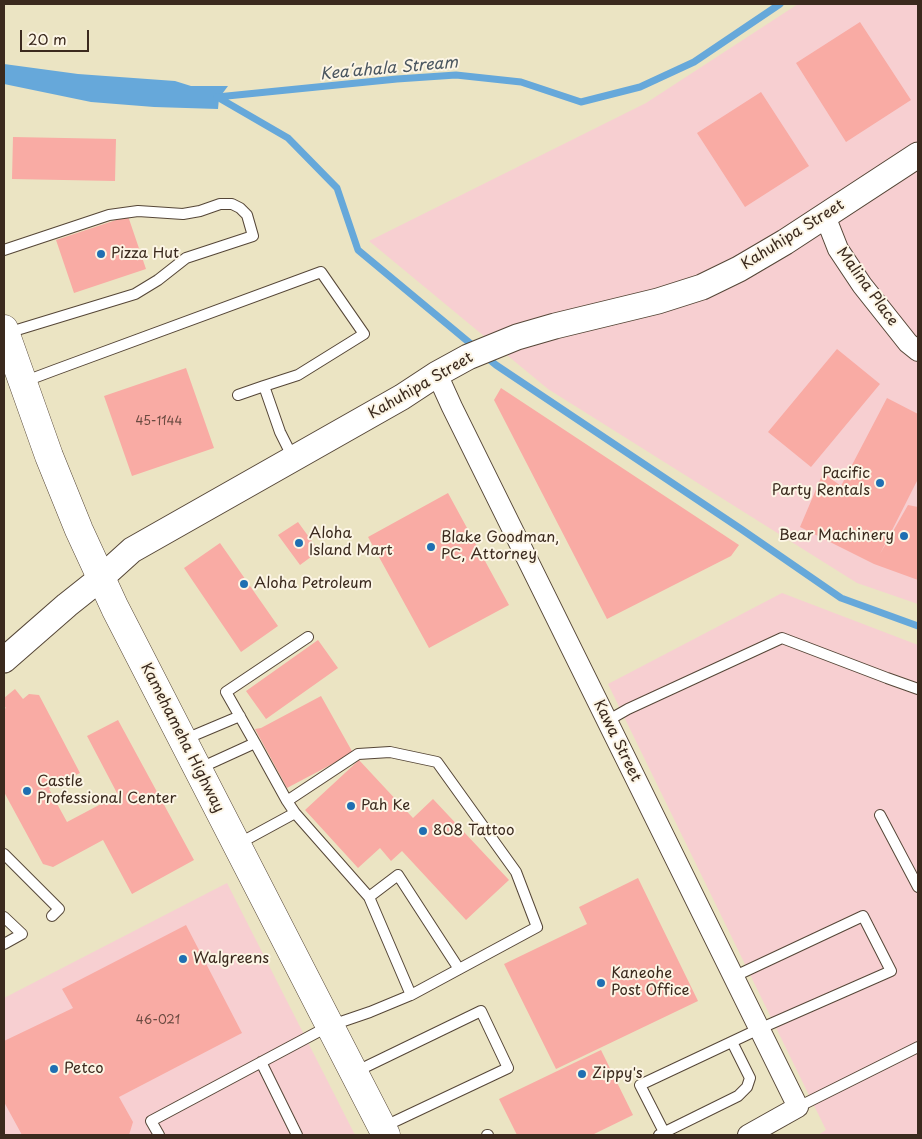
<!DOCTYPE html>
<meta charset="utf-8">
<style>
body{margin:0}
#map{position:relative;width:922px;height:1139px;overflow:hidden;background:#ebe4c3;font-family:"Playpen Sans",sans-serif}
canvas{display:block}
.frame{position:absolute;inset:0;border:5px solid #3b2a1e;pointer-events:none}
.scale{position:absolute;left:20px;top:30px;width:69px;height:22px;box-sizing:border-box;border:2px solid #3b2a1e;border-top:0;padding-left:6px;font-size:15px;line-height:18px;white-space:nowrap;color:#3b2a1e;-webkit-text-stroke:4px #fcf5e5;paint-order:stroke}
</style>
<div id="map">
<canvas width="922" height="1139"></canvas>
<div class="frame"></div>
<div class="scale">20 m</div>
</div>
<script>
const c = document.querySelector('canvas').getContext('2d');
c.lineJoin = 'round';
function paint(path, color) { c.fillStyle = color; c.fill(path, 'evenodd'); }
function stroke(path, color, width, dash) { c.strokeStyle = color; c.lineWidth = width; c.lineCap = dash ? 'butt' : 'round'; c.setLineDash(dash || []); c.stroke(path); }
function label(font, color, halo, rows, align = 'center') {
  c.font = font + ' "Playpen Sans",sans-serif'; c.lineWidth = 4; c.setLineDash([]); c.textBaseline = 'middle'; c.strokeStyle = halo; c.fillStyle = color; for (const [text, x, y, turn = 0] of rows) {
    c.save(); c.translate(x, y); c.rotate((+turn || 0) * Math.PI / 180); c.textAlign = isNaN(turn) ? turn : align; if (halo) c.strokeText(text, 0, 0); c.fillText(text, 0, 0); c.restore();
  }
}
const built = new Path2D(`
 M798 4H918V604L857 583 548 389 369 241 646 103Z
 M782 593 918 645V1135H818L826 1130 608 684Z
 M227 883 355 1135H4V998Z`);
const water = new Path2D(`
 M4 64 78 74 175 81 191 86H228L219 98 218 109 154 107 91 102 4 84Z`);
const stream = new Path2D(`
 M217 97 397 79 456 75 521 82 581 102 640 87 694 62 780 4
 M219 98 288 138 337 188 358 250 477 349
 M485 356 496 365 741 529 841 598 918 626`);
const building = new Path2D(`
 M860 22 911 100 846 142 796 63Z
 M761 92 809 166 745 207 697 133Z
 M13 137 116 139 115 181 12 179Z
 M128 216 146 269 74 293 56 240Z
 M837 349 880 384 811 467 768 432Z
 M186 368 214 448 132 476 104 396Z
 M501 388 739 545 731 556 607 619 494 400Z
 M887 398 918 414V479L880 554 908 505 918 507V580L874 564 800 527 823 473 841 486Z
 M448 493 509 605 429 648 368 537Z
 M298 522 319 551 300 565 278 535Z
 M220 543 278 626 241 652 184 568Z
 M318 640 338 668 266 719 246 691Z
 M15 689 23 699 29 694 39 695 80 773 49 789 67 822 118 795 87 736 118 720 194 860 132 894 103 840 53 867 43 864 4 792V709L6 708 4 706V698Z
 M321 696 353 753 287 788 255 729 261 728Z
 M359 760 413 818 433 799 509 880 466 920 402 851 391 861 380 848 358 868 305 810Z
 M638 878 698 1001 556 1069 504 964 587 924 579 907Z
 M186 925 242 1033 119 1097 133 1122 129 1135H22L4 1102V1041L73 1008 62 989Z
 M601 1050 633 1115 592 1135H517L499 1099Z`);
const service = new Path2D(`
 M4 250 109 215 138 211 183 214 200 211 220 204H232L240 208 247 215 253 236 186 258 158 280 135 294 7 333
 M23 382 55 370 321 272 364 334 298 375 264 386 280 432 293 458
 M238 395 264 386
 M607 721 628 709 782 638 887 678 918 689
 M183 740 240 716
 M255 743 226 692 308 637
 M198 769 255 743 287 801
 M295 813 287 801 358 754 390 752 437 762 516 872 537 927 411 995
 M880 815 918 887
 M4 854 59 909 52 916
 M369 897 398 875 459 969
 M4 917 22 934 4 944
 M261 1062 297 1135
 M355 1072 481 1011 508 1068 383 1127
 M798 1107 918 1047
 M664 1132 640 1085 759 1029 891 971 863 916 733 977
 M159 1135 151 1121 329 1026 370 1012 411 995 369 897 295 813 238 844
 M487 1135H488
 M659 1135 738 1096 747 1087 750 1078 732 1042`);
const minor = new Path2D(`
 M825 216 838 249 862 285 908 343 918 351
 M437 374 452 407 798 1107 748 1135`);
const tertiary = new Path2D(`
 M4 660 67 605 101 578 132 550 402 397 437 374 468 357 517 337 555 326 658 301 702 287 739 269 785 242 918 155`);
const secondary = new Path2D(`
 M4 329 49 456 79 530 115 608 386 1135`);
const markers = [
 [101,254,5,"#1f6fb2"],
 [880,483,5,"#1f6fb2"],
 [904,536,5,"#1f6fb2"],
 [299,543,5,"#1f6fb2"],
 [431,547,5,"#1f6fb2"],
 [244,584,5,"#1f6fb2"],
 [27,791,5,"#1f6fb2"],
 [351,806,5,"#1f6fb2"],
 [423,831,5,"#1f6fb2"],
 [183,959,5,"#1f6fb2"],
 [601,983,5,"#1f6fb2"],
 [54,1069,5,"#1f6fb2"],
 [582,1074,5,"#1f6fb2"]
];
const numberNames = [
 ["45-1144",159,422],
 ["46-021",158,1021]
];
const streetNames = [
 ["Kahuhipa Street",793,235,-32],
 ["Malina Place",867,287,54],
 ["Kahuhipa Street",421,386,-30],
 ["Kamehameha Highway",182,738,63],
 ["Kawa Street",617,741,64]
];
const poiNames = [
 ["Pizza Hut",111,254],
 ["Pacific",870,474,"right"],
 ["Party Rentals",870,491,"right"],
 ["Aloha",309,534],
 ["Island Mart",309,551],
 ["Bear Machinery",894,536,"right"],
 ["Blake Goodman,",441,538],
 ["PC, Attorney",441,555],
 ["Aloha Petroleum",254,584],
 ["Castle",37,782],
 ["Professional Center",37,799],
 ["Pah Ke",361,806],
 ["808 Tattoo",433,831],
 ["Walgreens",193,959],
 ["Kaneohe",611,974],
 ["Post Office",611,991],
 ["Petco",64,1069],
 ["Zippy's",592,1074]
];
const waterNames = [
 ["Keaʻahala Stream",389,69,-5]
];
paint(built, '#f7cfd1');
paint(water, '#66a8da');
stroke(stream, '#66a8da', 7);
paint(building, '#f9aba4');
stroke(service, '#554637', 12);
stroke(minor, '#554637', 22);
stroke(tertiary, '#554637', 27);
stroke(secondary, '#554637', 29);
stroke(service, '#fff', 10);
stroke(minor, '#fff', 20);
stroke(tertiary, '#fff', 25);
stroke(secondary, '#fff', 28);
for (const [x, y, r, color] of markers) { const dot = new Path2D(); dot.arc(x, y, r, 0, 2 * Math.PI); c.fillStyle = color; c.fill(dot); stroke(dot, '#fcf5e5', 2); }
label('12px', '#6a4a40', null, numberNames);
label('15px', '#3b2a1e', '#fcf5e5', streetNames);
label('15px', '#3b2a1e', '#fcf5e5', poiNames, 'left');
label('italic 16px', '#4a5660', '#fcf5e5', waterNames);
</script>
